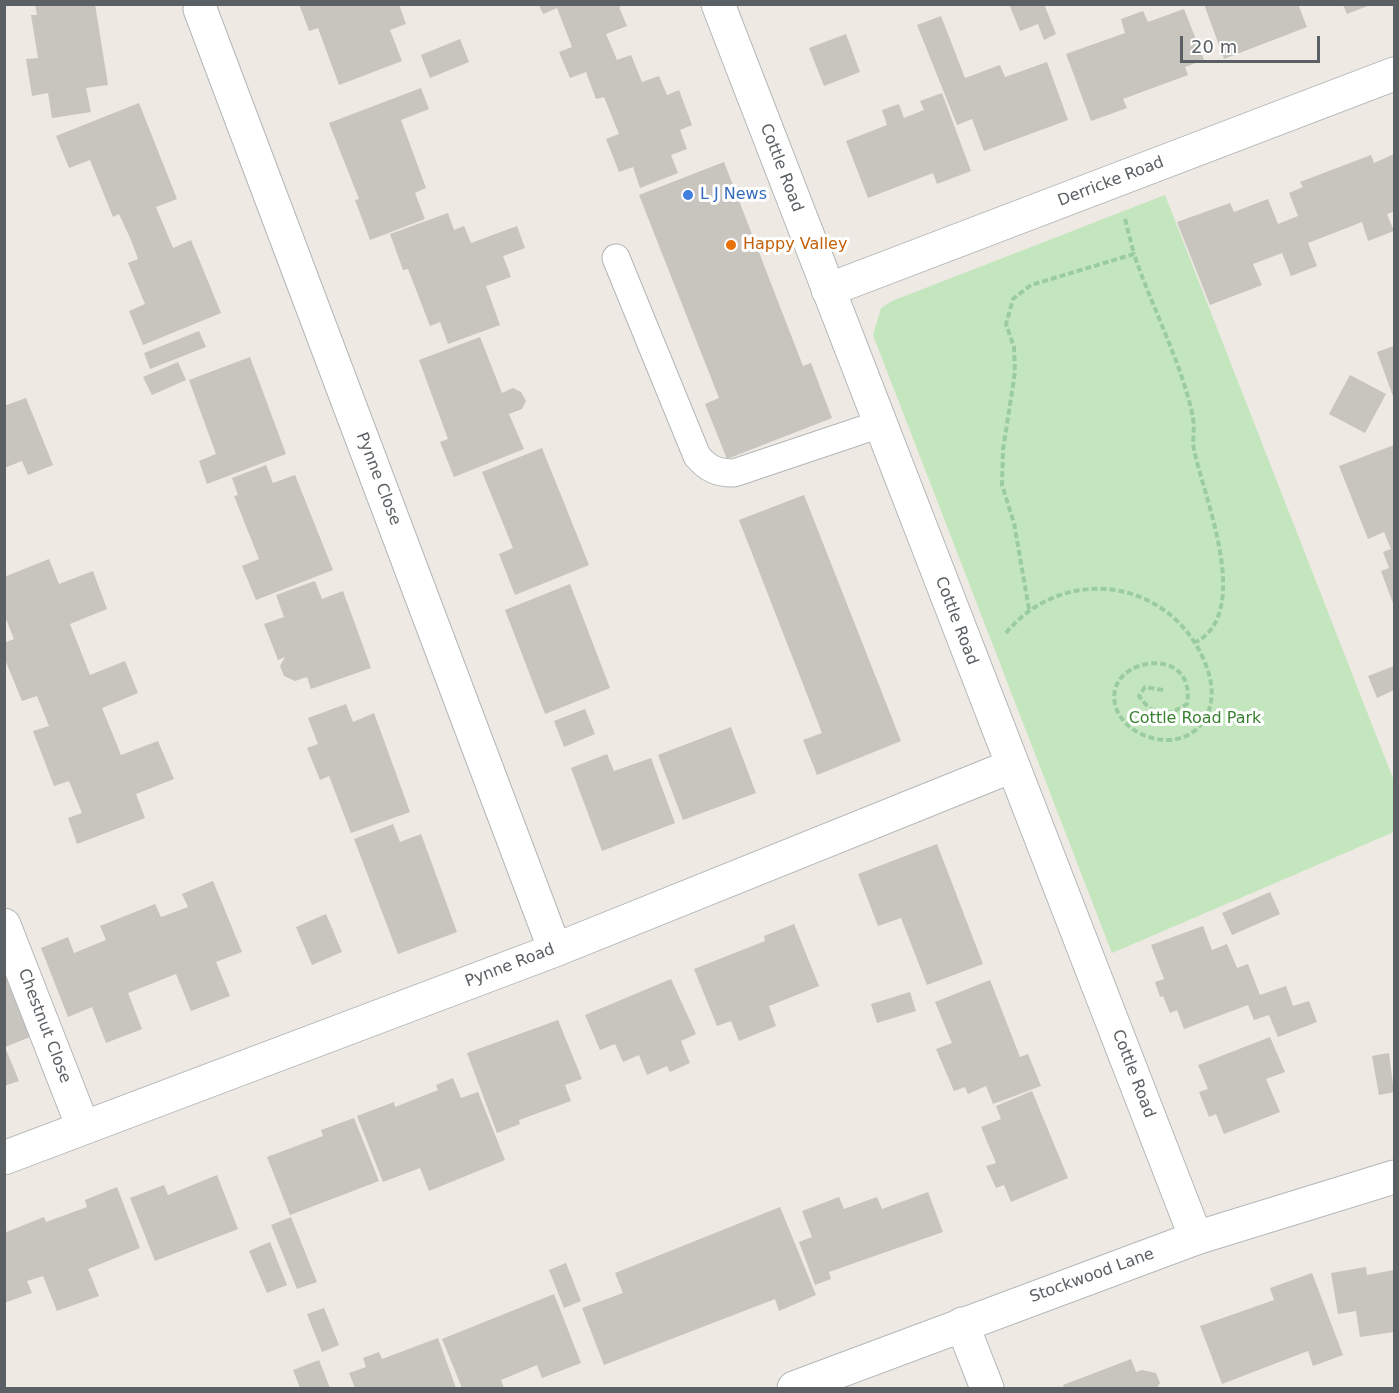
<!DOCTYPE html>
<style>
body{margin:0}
#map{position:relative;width:1399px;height:1393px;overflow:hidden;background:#eee9e2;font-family:"DejaVu Sans",sans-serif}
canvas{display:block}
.frame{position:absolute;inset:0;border:6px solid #5a6063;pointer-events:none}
.scale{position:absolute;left:1180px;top:36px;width:140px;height:27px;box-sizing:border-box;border:3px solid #5a6063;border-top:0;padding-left:8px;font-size:18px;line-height:21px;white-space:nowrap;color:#5a6063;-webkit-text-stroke:4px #fff;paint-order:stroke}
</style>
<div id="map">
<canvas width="1399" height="1393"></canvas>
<div class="frame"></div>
<div class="scale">20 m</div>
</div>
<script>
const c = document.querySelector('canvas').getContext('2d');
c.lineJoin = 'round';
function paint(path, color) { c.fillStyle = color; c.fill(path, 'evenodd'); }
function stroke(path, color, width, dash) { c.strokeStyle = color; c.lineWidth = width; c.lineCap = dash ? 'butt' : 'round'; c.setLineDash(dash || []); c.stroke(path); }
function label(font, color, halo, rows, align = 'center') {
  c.font = font + ' "DejaVu Sans",sans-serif'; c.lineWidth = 6; c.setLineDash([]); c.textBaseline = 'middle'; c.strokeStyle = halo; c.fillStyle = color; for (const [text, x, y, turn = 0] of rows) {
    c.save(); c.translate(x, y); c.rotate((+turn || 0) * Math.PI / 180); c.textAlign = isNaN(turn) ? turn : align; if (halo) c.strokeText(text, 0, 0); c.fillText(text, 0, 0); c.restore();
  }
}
const green = new Path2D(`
 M1165 195 1394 781V832L1112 953 873 335 881 308 892 301Z`);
const building = new Path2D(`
 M35 4H95L108 85 86 88 91 112 52 118 48 93 32 96 26 59 38 58 31 15H37Z
 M299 4H399L406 24 390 30 402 61 339 85 318 28 309 31Z
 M1009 4H1044L1056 34 1044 40 1038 24 1020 31Z
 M1204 4H1298L1307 27 1224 59Z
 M539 5H624L619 7 627 26 606 34 617 60 631 55 642 82 659 76 667 95 679 90 692 125 680 130 687 149 671 155 678 173 640 188 633 167 619 172 606 139 619 134 604 97 596 99 586 72 570 78 559 52 572 47 557 8 543 14Z
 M1343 5H1370L1347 14Z
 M1184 9 1204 60 1185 67 1188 75 1123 99 1127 108 1091 121 1066 54 1125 33 1121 19 1143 11 1148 22Z
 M941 16 965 78 1000 65 1005 77 1047 62 1068 120 984 151 972 119 957 125 917 25Z
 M846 34 860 72 824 86 809 48Z
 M460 39 469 62 430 78 421 55Z
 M421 88 429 109 401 120 426 188 415 193 425 219 370 240 355 200 359 199 329 123Z
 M942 93 971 171 937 184 933 173 868 198 846 141 887 125 882 110 899 104 904 118 924 110 920 101Z
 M139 103 177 199 156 207 173 248 191 240 221 313 143 345 129 311 145 304 128 263 138 259 131 240 119 214 113 217 90 160 69 168 56 136Z
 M1394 154V216L1393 212 1387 214 1394 231 1368 241 1362 222 1308 243 1317 266 1291 276 1282 253 1253 264 1262 285 1210 305 1177 222 1230 203 1234 212 1268 199 1278 224 1298 216 1289 193 1303 187 1300 182 1371 155 1374 163Z
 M724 162 803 366 811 363 832 418 727 459 705 404 719 398 639 195Z
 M448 213 454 230 464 226 471 243 517 226 525 248 503 256 511 277 486 286 500 325 448 344 440 322 430 326 408 269 403 270 390 234Z
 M199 331 206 347 150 369 144 353Z
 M480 337 502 393 513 388 521 392 526 401 522 409 509 414 524 449 454 477 440 442 448 439 419 360Z
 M1394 346V399L1377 352Z
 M250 357 286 454 207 484 199 461 216 454 189 380Z
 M178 362 186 380 152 395 143 377Z
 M1350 375 1386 394 1365 433 1329 414Z
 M26 398 53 465 28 475 22 461 4 468V406Z
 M1394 445V606L1381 571 1389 568 1383 552 1391 549 1384 532 1368 539 1339 466Z
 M542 448 589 565 515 595 499 554 513 548 482 472Z
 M266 465 273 483 295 475 333 570 256 600 242 566 259 559 234 496 238 495 232 478Z
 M804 495 901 741 817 775 803 740 822 733 739 520Z
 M49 559 59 584 93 571 107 609 70 624 90 675 125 661 138 693 102 708 121 755 158 741 174 779 136 794 145 818 77 844 68 818 82 813 69 781 54 786 33 731 49 726 37 696 22 701 4 657V643L14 639 4 614V577Z
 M315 581 322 599 343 591 371 668 311 689 307 677 295 681 284 676 280 666 285 657 278 660 264 624 284 617 276 595Z
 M570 584 610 688 545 714 505 610Z
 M1394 666V690L1377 698 1368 676Z
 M346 704 353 722 374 713 410 812 351 833 329 776 320 780 307 748 318 744 308 718Z
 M585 709 595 734 564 747 554 721Z
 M731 727 756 793 683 820 658 755Z
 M607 754 614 771 651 758 675 823 602 851 571 768Z
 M393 824 400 842 421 834 457 932 398 954 354 839Z
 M937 844 983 964 927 985 901 918 878 926 858 874Z
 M213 881 242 952 216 962 230 996 191 1011 176 974 128 993 142 1029 106 1043 92 1007 68 1017 41 948 68 937 74 953 106 940 100 926 155 904 161 917 188 907 182 894Z
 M1270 892 1280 914 1232 935 1222 913Z
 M326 914 342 952 312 965 296 927Z
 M794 924 819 986 769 1006 776 1026 739 1041 731 1021 717 1026 694 969 765 941 764 936Z
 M1203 926 1212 950 1227 944 1237 968 1248 964 1260 995 1286 986 1293 1006 1309 1001 1317 1022 1278 1037 1269 1015 1254 1020 1248 1005 1184 1029 1177 1010 1170 1013 1163 996 1160 997 1155 982 1164 979 1151 945Z
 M4 973 30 1037 5 1047 19 1081 4 1086Z
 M671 979 696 1034 681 1041 690 1063 670 1072 667 1066 647 1075 639 1055 623 1062 615 1044 600 1050 585 1015Z
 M990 980 1020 1057 1028 1054 1041 1086 993 1104 986 1086 968 1094 965 1087 954 1091 936 1049 952 1043 935 1002Z
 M910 992 916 1011 877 1023 871 1004Z
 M558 1020 582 1079 565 1085 571 1101 519 1120 520 1124 497 1133 467 1053Z
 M1270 1037 1285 1072 1266 1079 1280 1112 1224 1134 1216 1114 1209 1117 1199 1092 1208 1089 1198 1065Z
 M1389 1053 1394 1092 1379 1095 1372 1056Z
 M453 1078 461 1098 478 1092 505 1160 429 1191 420 1168 383 1182 357 1116 394 1102 395 1107 438 1090 436 1085Z
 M1032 1091 1068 1178 1011 1202 1004 1185 996 1188 986 1166 996 1163 981 1127 1001 1119 996 1106Z
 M354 1118 379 1181 290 1215 267 1157 323 1136 321 1130Z
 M217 1175 238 1229 155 1261 130 1198 164 1185 168 1195Z
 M117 1187 140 1248 88 1269 99 1296 57 1311 43 1276 27 1281 32 1293 4 1303V1233L44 1217 46 1222 87 1207 85 1200Z
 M928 1192 943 1232 829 1272 831 1279 815 1285 799 1242 812 1237 802 1211 839 1197 844 1209 877 1197 882 1209Z
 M780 1207 816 1295 779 1311 775 1299 604 1365 582 1308 623 1293 615 1273Z
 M291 1217 317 1282 297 1289 271 1225Z
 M270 1242 287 1285 267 1293 249 1251Z
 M566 1263 581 1301 564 1308 549 1270Z
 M1366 1267 1367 1275 1394 1270V1332L1360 1337 1356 1311 1338 1314 1331 1273Z
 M1312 1273 1343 1355 1313 1366 1308 1351 1222 1384 1200 1326 1274 1300 1270 1288Z
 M554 1294 581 1363 542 1378 537 1365 501 1380 504 1388H462L442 1339Z
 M324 1308 339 1345 322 1352 307 1314Z
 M438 1338 456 1388H355L349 1373 366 1367 363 1358 379 1352 382 1359Z
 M1131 1359 1136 1372 1142 1370 1156 1373 1160 1383 1157 1388H1064L1063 1385Z
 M319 1360 330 1388H300L293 1370Z`);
const path = new Path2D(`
 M1125 219 1134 254
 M1029 609 1014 523 1002 485 1003 450 1015 372 1014 347 1006 324 1013 299 1031 285 1134 254C1151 305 1183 366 1193 418 1195 428 1192 439 1194 450 1204 497 1253 612 1196 642
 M1006 633C1062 565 1166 577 1203 658 1212 678 1216 699 1205 719 1179 762 1106 732 1115 690 1122 656 1196 648 1187 704 1166 718 1153 716 1139 696L1145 687 1164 690`);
const lane = new Path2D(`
 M616 258 697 456C708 469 717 473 734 473L880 424`);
const street = new Path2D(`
 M718 4 1196 1238
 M200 9 555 950
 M828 290 1394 74
 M4 925 83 1127
 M4 1158 555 950 1012 766
 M962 1324 987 1388`);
const secondary = new Path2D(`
 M794 1388 1196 1238 1394 1177`);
const markers = [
 [688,195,6,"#3f7fe0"],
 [731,245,6,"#e8710a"]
];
const streetNames = [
 ["Cottle Road",781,168,69],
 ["Derricke Road",1111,182,-21],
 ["Pynne Close",378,479,69],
 ["Cottle Road",956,621,69],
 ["Pynne Road",510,966,-21],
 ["Chestnut Close",44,1026,69],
 ["Cottle Road",1133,1074,69],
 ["Stockwood Lane",1092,1276,-20]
];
const shopNames = [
 ["L J News",700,195]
];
const foodNames = [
 ["Happy Valley",743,245]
];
const parkNames = [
 ["Cottle Road Park",1195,719]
];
paint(green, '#c3e6be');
paint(building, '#c8c4be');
stroke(lane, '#b3b6ba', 29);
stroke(street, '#b3b6ba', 35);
stroke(secondary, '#b4b8bd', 35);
stroke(path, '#9acca0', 4, [6, 3]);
stroke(lane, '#fff', 27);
stroke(street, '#fff', 33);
stroke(secondary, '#fff', 33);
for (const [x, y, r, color] of markers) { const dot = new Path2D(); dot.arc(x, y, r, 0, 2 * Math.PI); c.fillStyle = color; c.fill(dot); stroke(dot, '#fff', 2); }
label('16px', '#5a6063', '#fff', streetNames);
label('16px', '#366cbe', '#fff', shopNames, 'left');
label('16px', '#c56008', '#fff', foodNames, 'left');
label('16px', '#3a8232', '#fff', parkNames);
</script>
